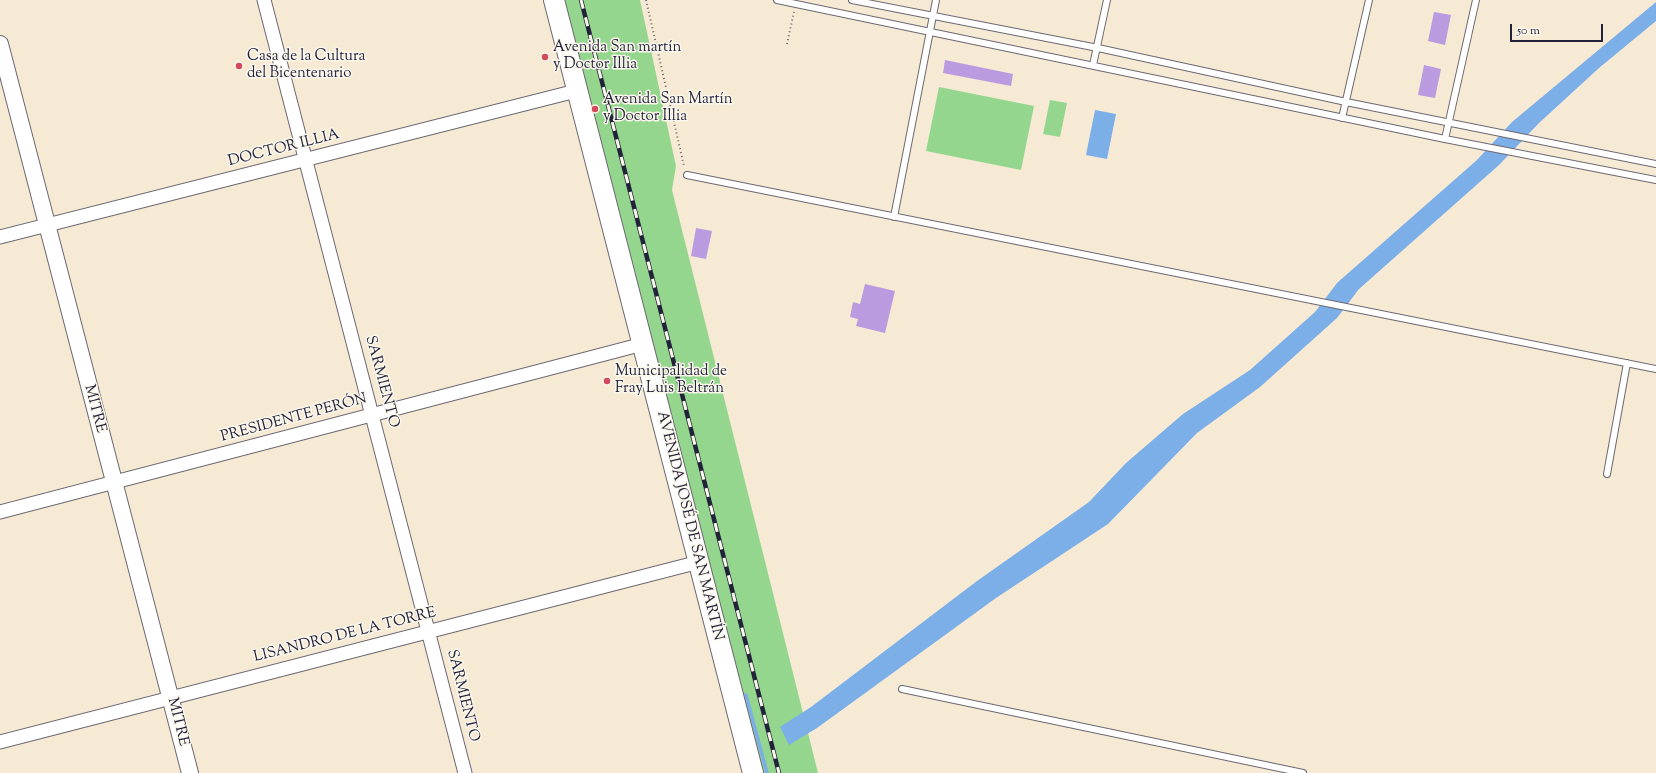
<!DOCTYPE html>
<meta charset="utf-8">
<style>
body{margin:0}
#map{position:relative;width:1656px;height:773px;overflow:hidden;background:#f6ead5;font-family:"Sorts Mill Goudy",serif}
canvas{display:block}
.scale{position:absolute;left:1510px;top:24px;width:93px;height:18px;box-sizing:border-box;border:2px solid #22223b;border-top:0;padding-left:5px;font-size:12px;line-height:14px;white-space:nowrap;color:#22223b;-webkit-text-stroke:3px #fbf7ec;paint-order:stroke}
</style>
<div id="map">
<canvas width="1656" height="773"></canvas>
<div class="scale">50 m</div>
</div>
<script>
const c = document.querySelector('canvas').getContext('2d');
c.lineJoin = 'round';
function paint(path, color) { c.fillStyle = color; c.fill(path, 'evenodd'); }
function stroke(path, color, width, dash) { c.strokeStyle = color; c.lineWidth = width; c.lineCap = dash ? 'butt' : 'round'; c.setLineDash(dash || []); c.stroke(path); }
function label(font, color, halo, rows, align = 'center') {
  c.font = font + ' "Sorts Mill Goudy",serif'; c.lineWidth = 3; c.setLineDash([]); c.textBaseline = 'middle'; c.strokeStyle = halo; c.fillStyle = color; for (const [text, x, y, turn = 0] of rows) {
    c.save(); c.translate(x, y); c.rotate((+turn || 0) * Math.PI / 180); c.textAlign = isNaN(turn) ? turn : align; if (halo) c.strokeText(text, 0, 0); c.fillText(text, 0, 0); c.restore();
  }
}
const green = new Path2D(`
 M554 0H640L676 166 672 190 818 773H753Z
 M939 87 1034 106 1021 170 926 151Z
 M1050 100 1067 103 1060 137 1043 134Z`);
const water = new Path2D(`
 M1656 2V21L1599 68 1539 123 1499 165 1359 289 1337 318 1260 387 1197 433 1108 524 996 598 817 728 789 745 780 727 811 707 977 581 1089 502 1126 463 1183 414 1250 370 1315 312 1337 283 1477 160 1512 122Z
 M1095 110 1116 114 1107 159 1086 155Z`);
const stream = new Path2D(`
 M746 695 767 773`);
const building = new Path2D(`
 M1434 12 1451 15 1445 45 1428 41Z
 M945 60 1013 74 1011 86 943 73Z
 M1424 65 1441 69 1435 98 1418 95Z
 M696 228 712 231 706 259 691 256Z
 M865 284 895 291 885 333 856 326 858 319 850 317 853 302 860 304Z`);
const path = new Path2D(`
 M646 0 684 166
 M787 44 794 12`);
const service = new Path2D(`
 M777 0 1445 139 1656 180
 M852 0 1098 48 1346 102 1656 164
 M1093 65 1107 0
 M1342 118 1369 0
 M1445 139 1476 0
 M687 175 1656 369
 M894 217 936 0
 M1607 474 1627 363
 M902 689 1303 773`);
const minor = new Path2D(`
 M264 0 465 773
 M0 237 576 91
 M0 512 643 344
 M0 742 699 562`);
const tertiary = new Path2D(`
 M0 44 190 773`);
const primary = new Path2D(`
 M554 0 753 773`);
const rail = new Path2D(`
 M581 0 779 773`);
const markers = [
 [545,57,4,"#d1495b"],
 [239,66,4,"#d1495b"],
 [595,109,4,"#d1495b"],
 [607,381,4,"#d1495b"]
];
const poiNames = [
 ["Avenida San martín",553,48],
 ["y Doctor Illia",553,65],
 ["Casa de la Cultura",247,57],
 ["del Bicentenario",247,74],
 ["Avenida San Martín",603,100],
 ["y Doctor Illia",603,117],
 ["Municipalidad de",615,372],
 ["Fray Luis Beltrán",615,389]
];
const streetNames = [
 ["DOCTOR ILLIA",284,149,-14],
 ["SARMIENTO",381,382,75],
 ["MITRE",94,409,75],
 ["PRESIDENTE PERÓN",294,419,-15],
 ["AVENIDA JOSÉ DE SAN MARTÍN",689,526,76],
 ["LISANDRO DE LA TORRE",345,636,-14],
 ["SARMIENTO",462,696,76],
 ["MITRE",177,722,76]
];
paint(green, '#94d68d');
paint(water, '#7caee8');
stroke(stream, '#7caee8', 3.5);
paint(building, '#ba9bdf');
stroke(service, '#6c6871', 8);
stroke(minor, '#6c6871', 15);
stroke(tertiary, '#6c6871', 18);
stroke(primary, '#6c6871', 22);
stroke(path, '#6c6871', 2, [1, 3]);
stroke(service, '#fff', 6);
stroke(minor, '#fff', 13);
stroke(tertiary, '#fff', 16);
stroke(primary, '#fff', 20);
stroke(rail, '#22223b', 4.5);
stroke(rail, '#fbf7ec', 3, [9]);
for (const [x, y, r, color] of markers) { const dot = new Path2D(); dot.arc(x, y, r, 0, 2 * Math.PI); c.fillStyle = color; c.fill(dot); stroke(dot, '#fbf7ec', 1.5); }
label('15px', '#22223b', '#fbf7ec', poiNames, 'left');
label('15px', '#22223b', '#fbf7ec', streetNames);
</script>
